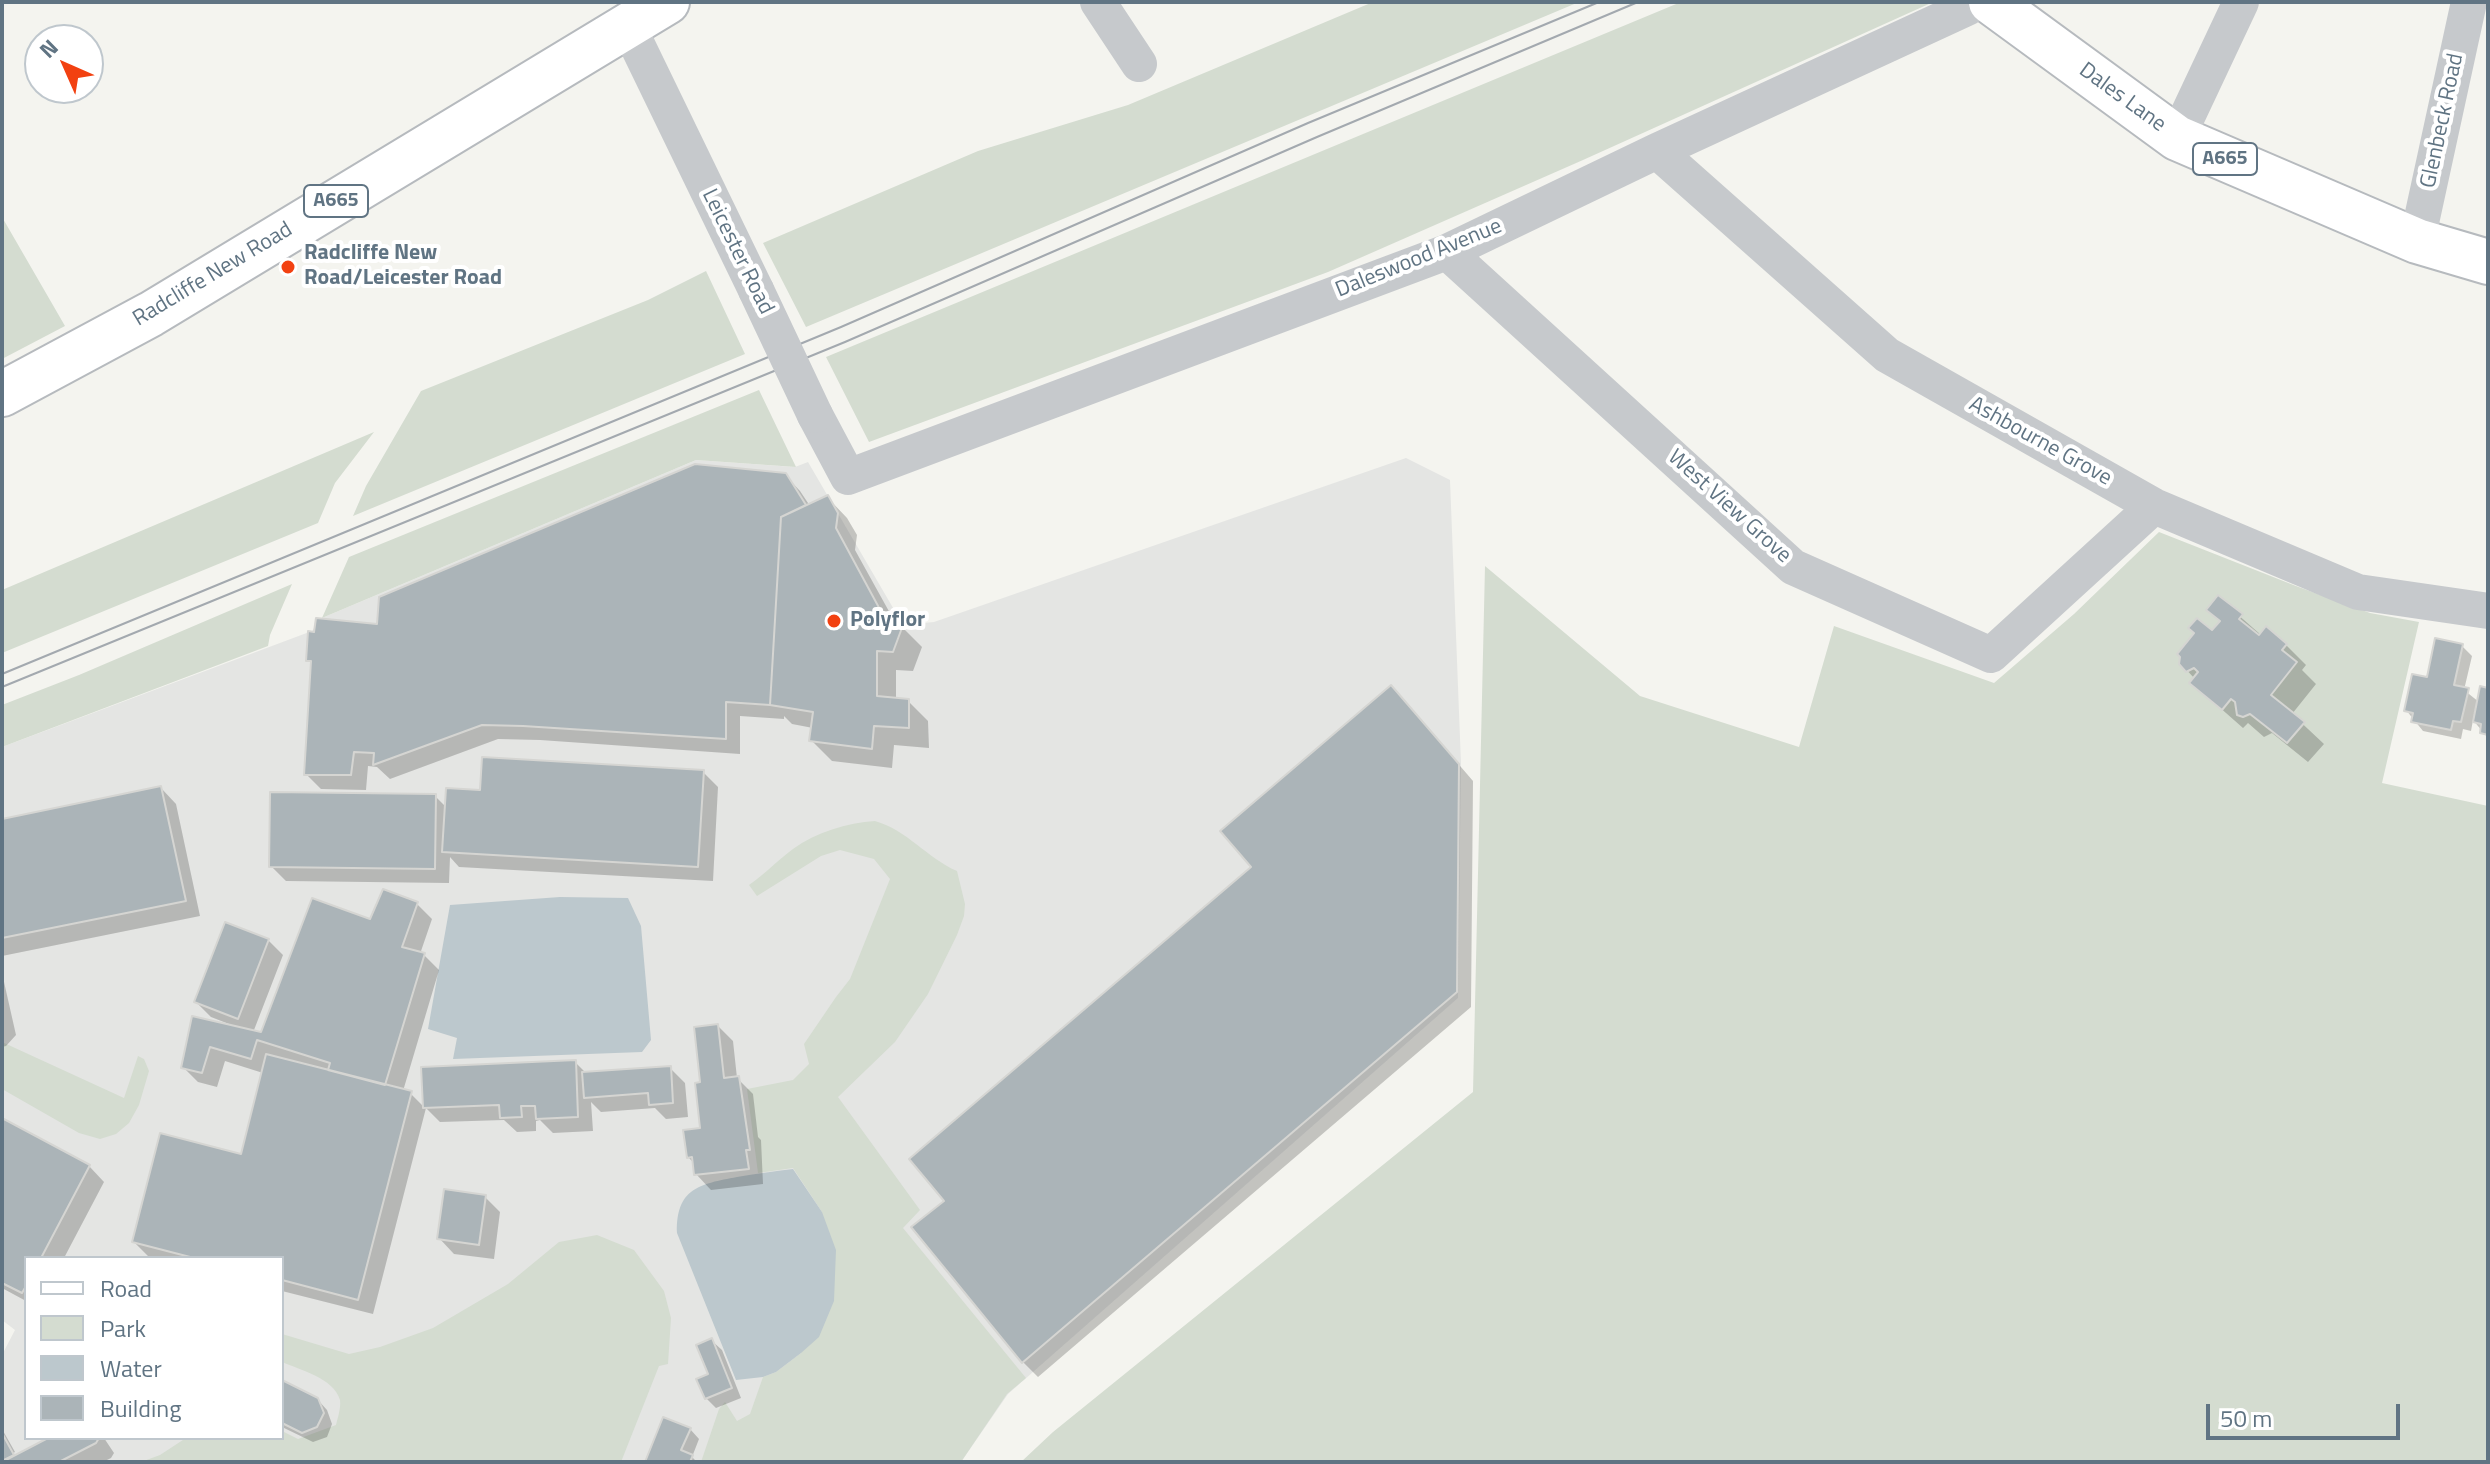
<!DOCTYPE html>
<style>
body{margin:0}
#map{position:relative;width:2490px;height:1464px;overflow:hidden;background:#f4f4ef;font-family:"Titillium Web",sans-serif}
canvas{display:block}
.frame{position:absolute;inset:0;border:4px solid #607483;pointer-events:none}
.legend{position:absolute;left:24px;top:1256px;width:260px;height:184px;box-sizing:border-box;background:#fff;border:2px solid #bfc7cd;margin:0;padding:10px 14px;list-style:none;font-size:24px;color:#607483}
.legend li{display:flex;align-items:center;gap:16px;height:40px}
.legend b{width:40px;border:2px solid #bfc7cd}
.north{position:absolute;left:24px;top:24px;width:80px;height:80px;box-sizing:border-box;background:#fff;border:2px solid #bfc7cd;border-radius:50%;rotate:315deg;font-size:22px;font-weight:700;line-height:32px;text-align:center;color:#607483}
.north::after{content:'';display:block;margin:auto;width:28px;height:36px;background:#f24111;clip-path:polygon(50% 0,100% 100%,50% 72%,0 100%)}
.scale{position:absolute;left:2206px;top:1404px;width:194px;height:36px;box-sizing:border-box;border:4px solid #607483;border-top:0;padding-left:10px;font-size:24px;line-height:28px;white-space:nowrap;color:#607483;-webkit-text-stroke:6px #fff;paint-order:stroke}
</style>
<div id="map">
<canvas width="2490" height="1464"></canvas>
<div class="frame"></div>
<ul class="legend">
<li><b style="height:10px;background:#fff"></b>Road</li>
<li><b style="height:22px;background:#d4dcd0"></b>Park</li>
<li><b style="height:22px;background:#bcc8cd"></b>Water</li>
<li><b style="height:22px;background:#abb4b8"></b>Building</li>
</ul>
<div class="north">N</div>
<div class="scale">50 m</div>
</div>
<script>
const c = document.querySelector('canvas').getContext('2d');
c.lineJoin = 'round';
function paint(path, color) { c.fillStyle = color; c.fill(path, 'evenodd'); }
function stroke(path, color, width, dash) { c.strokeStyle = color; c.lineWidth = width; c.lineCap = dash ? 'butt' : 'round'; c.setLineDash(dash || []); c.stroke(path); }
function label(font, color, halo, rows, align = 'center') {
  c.font = font + ' "Titillium Web",sans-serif'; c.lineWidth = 8; c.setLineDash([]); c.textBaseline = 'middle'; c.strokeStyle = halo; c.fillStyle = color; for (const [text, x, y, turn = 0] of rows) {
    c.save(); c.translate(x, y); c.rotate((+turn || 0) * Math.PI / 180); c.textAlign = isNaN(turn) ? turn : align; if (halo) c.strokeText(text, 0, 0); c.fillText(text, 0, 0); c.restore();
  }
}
const built = new Path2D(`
 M1406 458 1450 480 1461 764 1458 998 1008 1394 961 1462H2V1355L15 1330 2 1320V747L312 631 322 618 696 460 795 467 808 462 903 625 934 622ZM26 1258H282V1438H26Z`);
const green = new Path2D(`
 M1373 2H1579L806 327 763 243 978 151 1128 105Z
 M1681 2 1931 3 1583 160 1328 272 869 442 826 357Z
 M2 217 65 326 2 359Z
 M706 271 745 354 353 516 366 486 421 391 648 300Z
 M759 390 796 467 696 460 322 618 349 557Z
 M374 432 335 483 318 523 2 653V590Z
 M2159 532 2296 586 2370 613 2419 622 2382 783 2488 806V1462H1021L1053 1432 1473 1092 1485 566 1640 696 1799 747 1834 626 1994 683 2074 614Z
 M292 584 270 635 268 646 2 747V705L79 675Z
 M875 821C907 830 927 858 957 871L965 904 964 916 957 935 928 994 895 1042 838 1097 920 1210 903 1228 1026 1378 1007 1394 961 1462H701L719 1409 725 1402 737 1421 750 1414 763 1377 776 1372 801 1353 822 1212 793 1168 758 1173 747 1089 793 1080 809 1064 804 1044 836 997 850 979 890 879 874 859 840 850 821 856 757 896 749 885C765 874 778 860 793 849 816 832 847 823 875 821Z
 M2 1042 124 1098 138 1056 144 1059 149 1071 139 1105 129 1123 116 1134 100 1139 79 1133 2 1089Z
 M597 1235 634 1250 664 1291 671 1318 668 1364 659 1366 621 1462H141L160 1455 186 1438H282V1431L298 1439 336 1425C338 1417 341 1408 340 1400 334 1378 300 1370 282 1362V1334L349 1354 380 1347 433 1328 508 1284 559 1242Z`);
const water = new Path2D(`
 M560 897 628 898 641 926 651 1040 642 1052 453 1059 457 1038 428 1029 450 905Z
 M793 1169 822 1212 836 1250 834 1301 819 1337 801 1353 776 1372 763 1377 736 1380 677 1233C676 1188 700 1184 737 1177 755 1174 774 1171 793 1169Z`);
const shadow = new Path2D(`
 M785 475 800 491 810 506 827 497 847 518 857 535 855 550 896 624 902 627 922 647 913 671 896 670V699L908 701 928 721 929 748 894 745 892 768 832 761 811 740 813 728 792 724 784 716V719L740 716V754L540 740 498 739 390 779 377 767 368 766 366 790 321 789 306 774 313 664 308 660 379 627Z
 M2219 598 2261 635 2286 645 2306 665 2302 670 2316 684 2292 714 2324 744 2308 762 2272 733 2264 737 2248 723 2243 728 2192 683 2195 679 2181 664 2221 622Z
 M2462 646 2472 656 2464 690 2479 702 2488 690V738L2473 720 2471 731 2463 729 2461 739 2423 731 2406 710 2428 680Z
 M1406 703 1473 781 1471 1007 1038 1377 1023 1362 947 1201Z
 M703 772 718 787 713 881 459 867 450 857 449 883 286 881 271 866 435 796 446 807Z
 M161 788 176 804 200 916 2 956V821Z
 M417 904 432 919 420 954 424 955 439 970 403 1091 410 1093 425 1108 575 1062 587 1074 670 1068 685 1083 688 1117 666 1119 655 1108 601 1112 591 1102 593 1131 553 1133 540 1120 536 1121V1131L517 1132 504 1120 440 1122 426 1108 373 1314 282 1291V1258L149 1257 134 1242 242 1156 263 1073 225 1061 217 1087 198 1082 183 1067 229 1024 211 1017 196 1002 268 940 283 955 254 1030V1032L262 1034 372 921Z
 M2 973 16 1035 6 1046 2 1047Z
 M718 1026 733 1041 737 1078 753 1094 758 1137 761 1140 763 1184 711 1190 696 1174 694 1163 688 1157 702 1130V1084Z
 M2 1120 89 1166 104 1182 64 1258H26V1301L2 1288Z
 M485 1197 500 1212 494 1259 454 1254 439 1238Z
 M712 1341 722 1350 741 1398 716 1408 706 1398Z
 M282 1383 317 1399 327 1410 332 1424 327 1437 313 1442 282 1427Z
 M2 1429 15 1452 2 1459Z
 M690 1429 699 1439 692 1457 697 1462H647Z
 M54 1438H104L114 1453 111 1458 103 1462H4Z`);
const building = new Path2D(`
 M695 464 786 473 806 505 781 517 770 705 726 702V739L523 726 482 725 373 765 374 753 354 752 351 775H304L311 661H306L308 631 314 632 316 618 377 624 379 597Z
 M828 495 838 513 836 528 884 617 903 625 893 652 877 651V696L909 699V728L874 726 872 749 809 741 813 712 770 705 781 517Z
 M2218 595 2243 614 2239 619 2259 635 2266 626 2287 644 2282 650 2297 662 2271 695 2305 722 2287 743 2250 714 2243 717 2237 715 2235 702 2231 699 2222 710 2189 683 2198 672 2194 668 2186 672 2179 664 2180 657 2177 654 2194 633 2188 628 2197 618 2212 630 2220 621 2206 610Z
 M2435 638 2463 644 2454 685 2469 688 2461 722 2453 721 2451 730 2411 722 2413 713 2404 711 2412 674 2427 677Z
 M1391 685 1459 764 1457 992 1022 1363 911 1227 944 1201 909 1159 1251 867 1220 831Z
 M2480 686 2488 688V735L2480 733 2481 724 2473 722Z
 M482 757 704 770 698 867 442 852 446 788 480 790Z
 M161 786 186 901 2 938V819Z
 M270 792 436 794 435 869 269 867Z
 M383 889 418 902 402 947 425 953 385 1085 328 1070 330 1063 257 1040 251 1059 210 1047 202 1073 181 1068 192 1016 261 1032 312 898 370 919Z
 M225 922 269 939 238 1019 194 1002Z
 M718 1024 724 1078 739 1076 750 1150H746L749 1169 694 1175 692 1157 687 1158 683 1130 700 1128 695 1083 700 1082 694 1027Z
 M266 1054 412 1091 358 1300 282 1280V1258H194L132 1242 160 1133 241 1154Z
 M576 1060 578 1117 536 1119 535 1106H521L522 1117 500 1118 499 1105 423 1108 421 1067Z
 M671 1066 673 1103 649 1105 648 1093 584 1098 582 1072Z
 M2 1118 90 1165 41 1258H26V1286L22 1293 2 1283Z
 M444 1189 486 1195 479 1245 437 1239Z
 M712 1338 732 1388 705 1399 696 1379 708 1374 696 1345Z
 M282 1380 318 1398 324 1413 317 1427 302 1433 282 1423Z
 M663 1417 691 1428 681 1450 693 1455 690 1462H645Z
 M2 1433 14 1455 2 1461Z
 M48 1438H99L96 1443 59 1462H2Z`);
const minor = new Path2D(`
 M1098 2 1139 64
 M628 26 756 290
 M2177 138 2241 2
 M1657 151 1887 355 2154 506 2358 592 2488 611
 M2417 241 2469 2
 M1447 252 1793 567 1991 655 2154 506
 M815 415 848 477 1447 252 1657 151 1967 8 1973 2`);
const major = new Path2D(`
 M1991 2 2177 138 2417 241 2488 262
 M2 394 151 314 667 2`);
const tram = new Path2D(`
 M2 674 841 327 1308 123 1599 2
 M2 687 845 342 1317 137 1638 2`);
const minorBridge = new Path2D(`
 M756 290 815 415`);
const markers = [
 [288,267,8,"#f24111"],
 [834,621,8,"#f24111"]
];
const shields = [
 [2225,159,64],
 [336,201,64]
];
const shieldNames = [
 ["A665",2225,159],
 ["A665",336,201]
];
const streetNames = [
 ["Dales Lane",2122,98,36],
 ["Glenbeck Road",2443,121,-78],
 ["Leicester Road",737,252,64],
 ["Daleswood Avenue",1419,259,-22],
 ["Radcliffe New Road",213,275,-31],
 ["Ashbourne Grove",2040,442,29],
 ["West View Grove",1729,507,42]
];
const poiNames = [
 ["Radcliffe New",304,254],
 ["Road/Leicester Road",304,279],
 ["Polyflor",850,621]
];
paint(built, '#e4e5e3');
paint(green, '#d4dcd0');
paint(water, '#bcc8cd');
paint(shadow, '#0003');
paint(building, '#abb4b8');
stroke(building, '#d5d5d2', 2);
stroke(major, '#b6babe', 48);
stroke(minor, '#c6c9cc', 36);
stroke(major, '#fff', 44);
stroke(tram, '#a3a9af', 2);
stroke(minorBridge, '#c6c9cc', 36);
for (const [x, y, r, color] of markers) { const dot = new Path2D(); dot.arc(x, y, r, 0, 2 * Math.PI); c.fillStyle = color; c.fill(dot); stroke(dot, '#fff', 3); }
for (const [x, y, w] of shields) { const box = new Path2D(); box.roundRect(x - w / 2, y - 16, w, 32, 6); c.fillStyle = '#fff'; c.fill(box); stroke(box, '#607483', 2); }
label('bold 20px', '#607483', null, shieldNames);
label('22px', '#607483', '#fff', streetNames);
label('bold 22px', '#607483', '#fff', poiNames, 'left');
</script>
